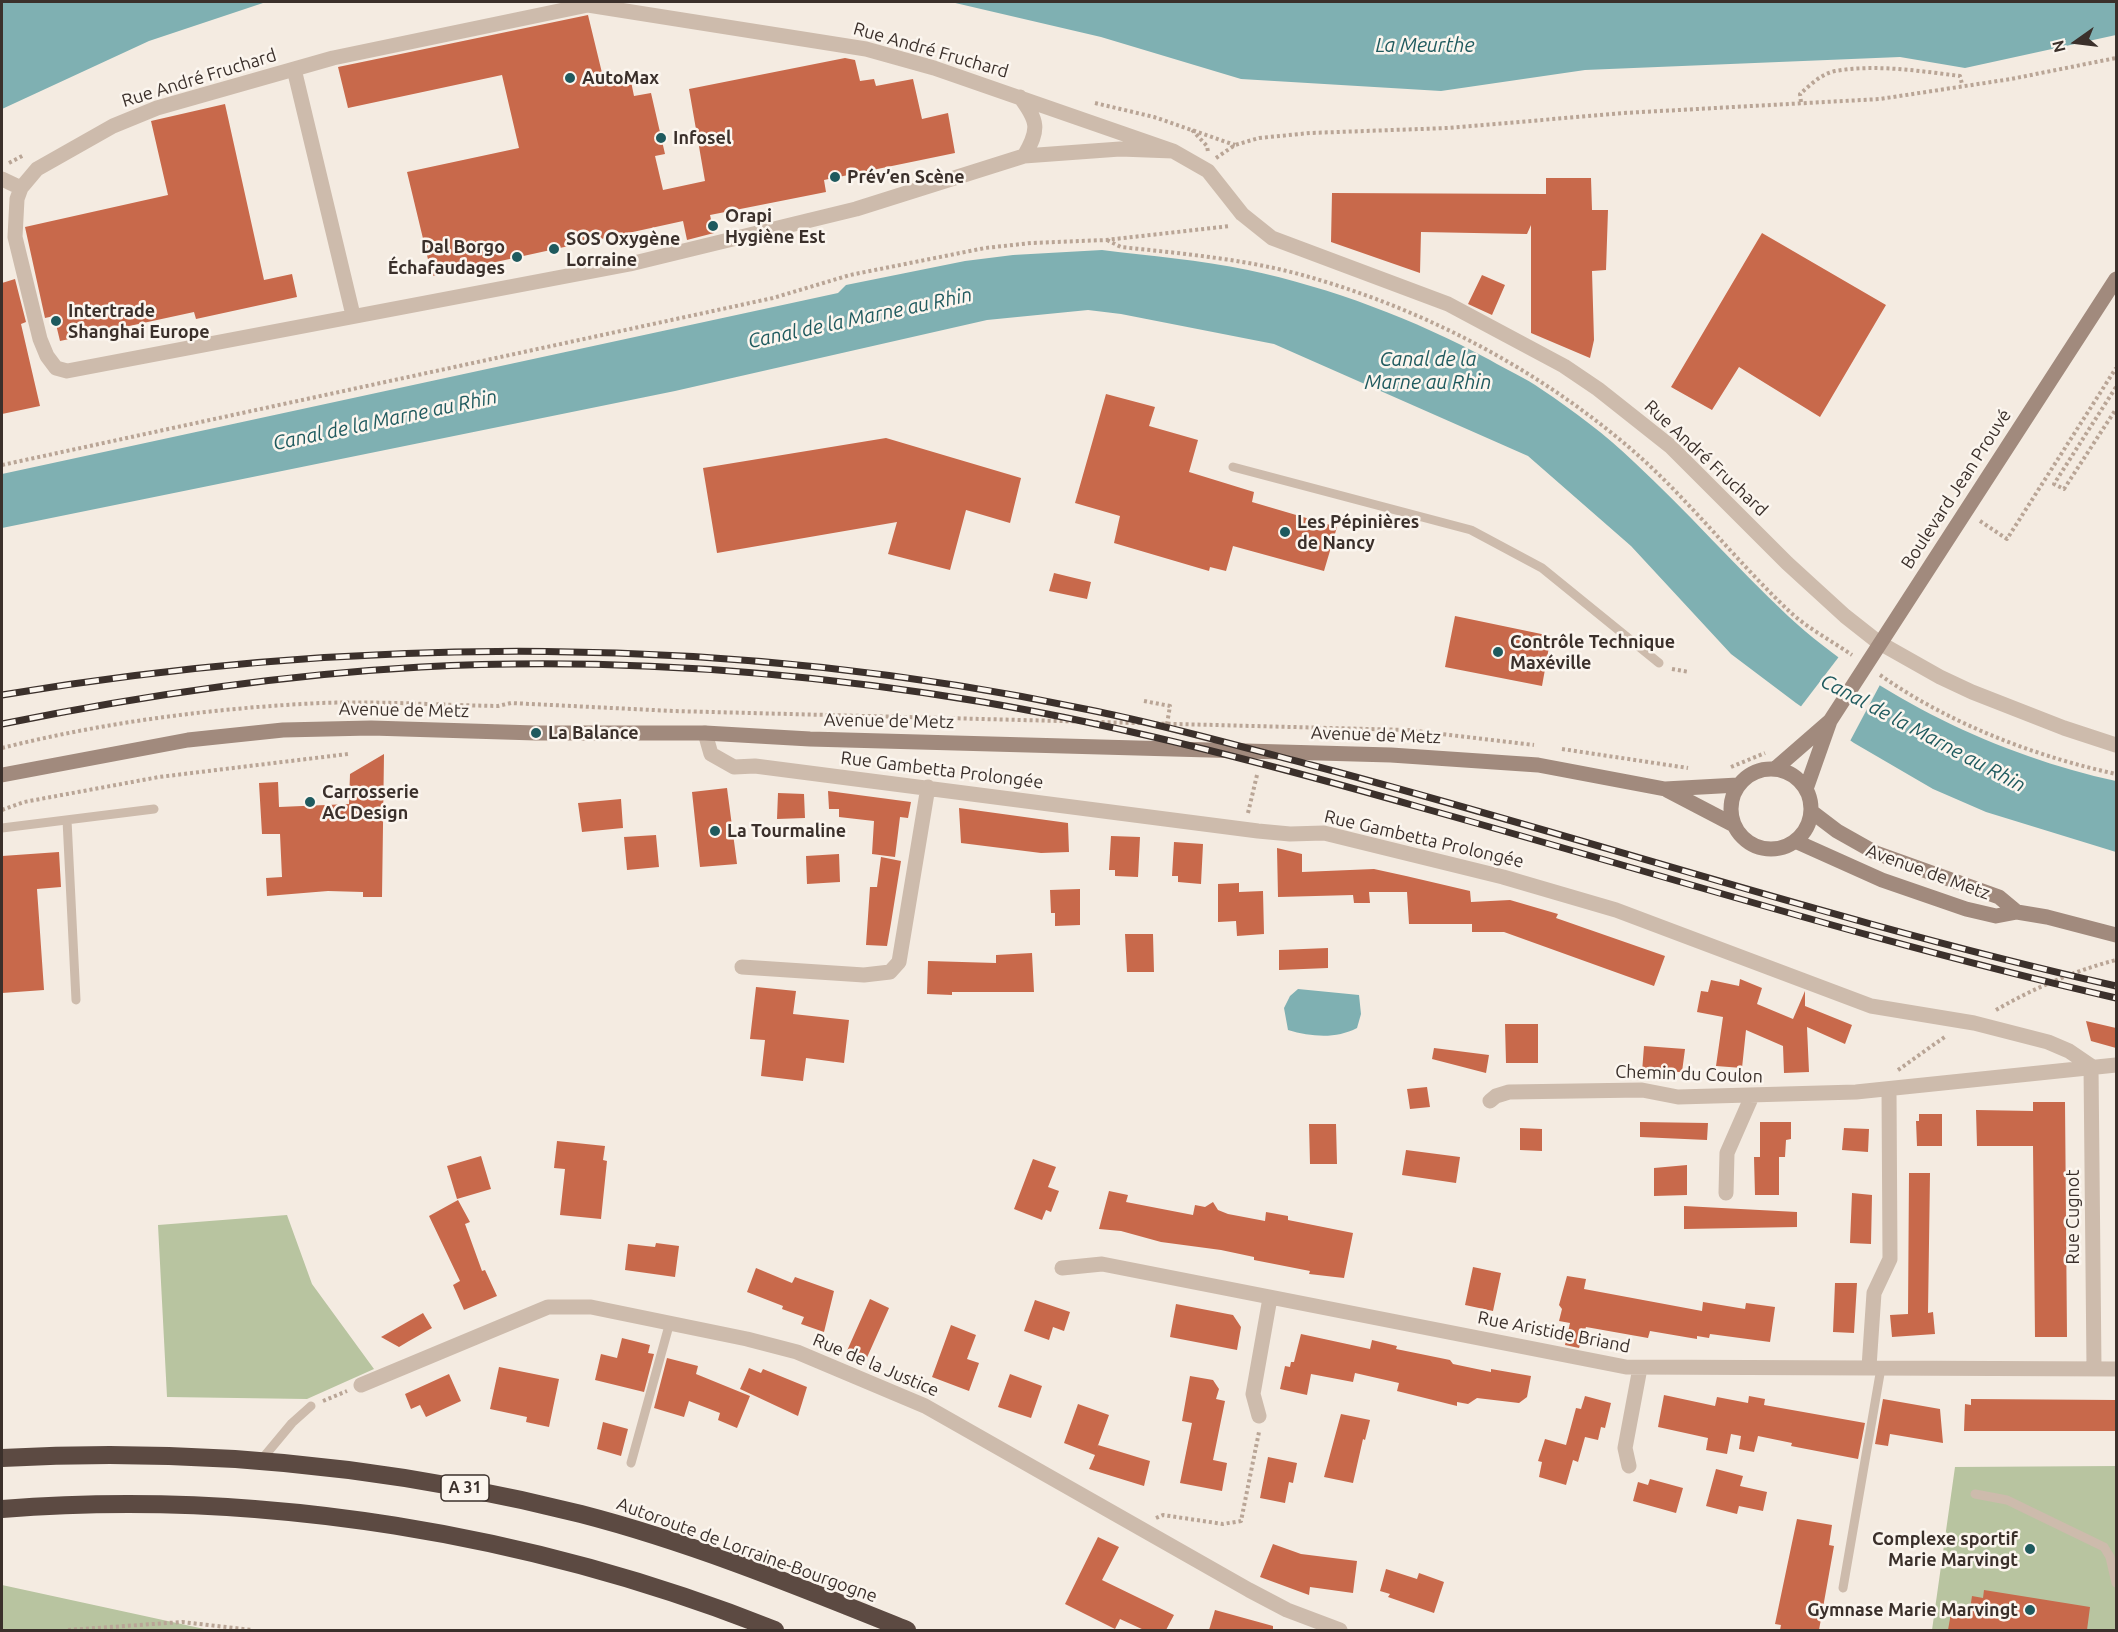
<!DOCTYPE html>
<meta charset="utf-8">
<style>
body{margin:0}
#map{position:relative;width:2118px;height:1632px;overflow:hidden;background:#f4ebe1;font-family:Ubuntu,sans-serif}
canvas{display:block}
.frame{position:absolute;inset:0;border:3px solid #3b302b;pointer-events:none}
.north{position:absolute;left:2046px;top:12px;width:60px;height:60px;-webkit-text-stroke:4px #fbf5ee;paint-order:stroke;rotate:256deg;font-size:16px;font-weight:700;line-height:24px;text-align:center;color:#3b302b}
.north::after{content:'';display:block;margin:auto;width:21px;height:27px;background:#3b302b;clip-path:polygon(50% 0,100% 100%,50% 72%,0 100%)}
</style>
<div id="map">
<canvas width="2118" height="1632"></canvas>
<div class="frame"></div>
<div class="north">N</div>
</div>
<script>
const c = document.querySelector('canvas').getContext('2d');
c.lineJoin = 'round';
function paint(path, color) { c.fillStyle = color; c.fill(path, 'evenodd'); }
function stroke(path, color, width, dash) { c.strokeStyle = color; c.lineWidth = width; c.lineCap = dash ? 'butt' : 'round'; c.setLineDash(dash || []); c.stroke(path); }
function label(font, color, halo, rows, align = 'center') {
  c.font = font + ' Ubuntu,sans-serif'; c.lineWidth = 5; c.setLineDash([]); c.textBaseline = 'middle'; c.strokeStyle = halo; c.fillStyle = color; for (const [text, x, y, turn = 0] of rows) {
    c.save(); c.translate(x, y); c.rotate((+turn || 0) * Math.PI / 180); c.textAlign = isNaN(turn) ? turn : align; if (halo) c.strokeText(text, 0, 0); c.fillText(text, 0, 0); c.restore();
  }
}
const green = new Path2D(`
 M287 1215 312 1284 374 1369 307 1399 167 1397 158 1225Z
 M2116 1466V1630H1932L1955 1467Z
 M2 1585 209 1630H2Z`);
const water = new Path2D(`
 M2 2H266L149 41 2 109Z
 M951 2H2116V35L1965 68 1900 57 1585 70 1441 91 1241 79 1101 37Z
 M1102 250C1150 256 1200 260 1248 270 1332 288 1414 319 1490 360 1507 370 1526 378 1541 389 1574 411 1606 435 1634 462 1687 511 1735 566 1788 616 1876 697 2000 756 2116 781V852L1986 812 1933 789 1854 743 1796 703 1731 654 1631 546 1528 456 1274 344 1121 314 1088 310 987 320 675 391 2 528V474L838 293 846 285 965 261 1013 255Z
 M1298 989 1359 995 1361 1014 1357 1028C1336 1039 1312 1037 1288 1030L1284 1008 1290 996Z`);
const pier = new Path2D(`
 M1841 654 1882 681 1849 743 1799 709Z`);
const building = new Path2D(`
 M588 15 603 77 629 72 634 96 651 93 665 154 655 156 663 190 705 181 689 89 845 58 855 60 860 81 874 79 876 86 913 79 922 119 948 113 955 153 824 180 826 192 710 215 714 233 687 240 683 221 432 276 407 172 519 148 502 75 348 108 338 67Z
 M225 104 264 280 292 274 297 297 196 319 194 312 60 341 54 316 45 318 25 227 168 195 151 121Z
 M1546 178H1591L1592 210H1608L1606 270 1592 271 1594 340 1590 358 1531 333V225L1527 234 1421 232 1420 273 1331 242 1332 193 1546 194Z
 M1762 233 1886 305 1820 417 1739 367 1712 410 1671 387Z
 M1482 275 1505 285 1492 315 1468 304Z
 M15 279 26 322 21 324 40 406 2 414V283Z
 M1106 394 1155 407 1149 426 1198 440 1189 472 1254 492 1252 502 1337 527 1324 571 1233 546 1226 571 1210 567 1209 571 1114 543 1120 516 1075 503Z
 M886 438 1021 478 1010 523 966 510 950 570 888 554 897 522 717 553 703 468Z
 M1054 573 1091 582 1087 599 1049 591Z
 M1455 616 1551 636 1542 686 1445 667Z
 M384 754 382 897H363V892L328 891 267 896 266 878 282 877 280 834H262L259 783 278 782 279 807 349 804 350 774Z
 M727 788 737 864 700 867 692 792Z
 M828 791 911 802 908 818 900 817 895 857 872 854 874 821 839 817V809H829Z
 M778 793 804 794 805 818 777 819Z
 M621 799 623 828 582 832 578 803Z
 M959 808 1068 823 1069 852 1041 853 961 843Z
 M656 835 659 867 627 870 624 837Z
 M1111 836 1140 837 1138 877 1115 876V870H1109Z
 M1174 842 1203 844 1201 884 1178 882V876H1172Z
 M1277 848 1302 854V872L1374 869 1406 876 1470 891 1471 902 1510 900 1558 914 1556 918 1665 956 1654 986 1504 932H1472V924H1409L1407 892H1369L1370 903H1354L1353 895 1278 897Z
 M59 852 61 887 37 889 44 990 2 993V856Z
 M839 854 840 882 807 884 806 856Z
 M881 857 901 861 891 923 887 946 866 945 870 887H877Z
 M1239 883V892L1263 891 1264 934 1237 936 1236 921 1218 922V884Z
 M1080 889V925L1055 926V913H1051L1050 890Z
 M1125 934H1153L1154 972H1127Z
 M1328 948V968L1279 970V950Z
 M1032 953 1034 992H952V995L927 994 928 961 996 963V955Z
 M1740 979 1762 988 1757 1004 1793 1019 1805 991V1006L1852 1025 1845 1044 1807 1027 1809 1072 1784 1073 1783 1046 1746 1030 1742 1068 1716 1066 1723 1017 1697 1012 1701 991 1708 992 1711 980 1739 986Z
 M756 987 796 991 793 1014 849 1020 844 1063 806 1058 803 1081 761 1076 765 1040 750 1039Z
 M2086 1021 2116 1028V1048L2091 1041Z
 M1505 1024H1538V1063H1506Z
 M1644 1046 1685 1049 1682 1072H1642Z
 M1434 1048 1489 1055 1486 1073 1432 1059Z
 M1427 1087 1430 1107 1410 1109 1407 1089Z
 M2033 1102H2065L2067 1337H2035L2033 1146H1977L1976 1110 2033 1111Z
 M1919 1114H1942V1146H1917L1916 1121H1919Z
 M1640 1122 1708 1123 1707 1140 1640 1137Z
 M1760 1122H1791V1139L1786 1140 1785 1157H1779V1195H1755L1754 1157H1760Z
 M1309 1124H1336L1337 1164H1310Z
 M1520 1128 1542 1129V1151L1520 1150Z
 M1844 1128 1869 1129 1868 1152 1842 1150Z
 M557 1141 605 1146 603 1160 607 1161 601 1219 560 1215 565 1169 554 1168Z
 M1406 1150 1460 1157 1456 1183 1402 1175Z
 M481 1156 491 1189 457 1199 447 1166Z
 M1033 1159 1056 1167 1048 1187 1059 1191 1051 1212 1046 1210 1042 1220 1014 1209Z
 M1687 1165V1195L1654 1196V1168Z
 M1909 1173H1930L1928 1313 1933 1312 1935 1334 1892 1337 1890 1315 1908 1314Z
 M1109 1191 1128 1195 1126 1202 1193 1215 1195 1205 1205 1207 1213 1202 1218 1210 1228 1214 1265 1221 1266 1212 1288 1216V1220L1353 1233 1344 1278 1309 1274 1310 1271 1254 1260V1257L1221 1250 1161 1242 1121 1231 1099 1229Z
 M1852 1193 1872 1195 1871 1244 1850 1243Z
 M458 1200 470 1222 465 1224 482 1271 485 1270 497 1296 464 1310 453 1285 460 1281 429 1216Z
 M1684 1206 1797 1212V1227L1684 1229Z
 M656 1243 679 1246 675 1277 625 1270 628 1244 655 1247Z
 M1473 1267 1501 1273 1493 1311 1465 1305Z
 M756 1268 792 1283 795 1277 834 1291 824 1332 801 1324 804 1317 782 1309 783 1306 747 1292Z
 M1567 1276 1586 1279 1584 1289 1702 1311 1703 1302 1745 1309 1746 1303 1775 1307 1770 1342 1710 1334 1709 1338 1697 1336V1339L1650 1331 1648 1338 1586 1327 1579 1348 1565 1345 1570 1323 1559 1321 1562 1309 1559 1305Z
 M1835 1283H1857L1854 1333 1833 1332Z
 M870 1299 889 1308 865 1362 846 1353Z
 M1035 1300 1070 1312 1064 1331 1053 1327 1049 1340 1024 1331Z
 M1176 1304 1233 1315 1241 1327 1237 1350 1170 1337Z
 M423 1313 432 1328 409 1341 399 1347 381 1337Z
 M951 1325 976 1335 967 1359 979 1363 969 1391 932 1377Z
 M1301 1334 1370 1349 1372 1340 1397 1346 1396 1349 1450 1360 1453 1364 1491 1372V1369L1531 1376 1527 1397 1519 1403 1477 1398 1468 1404 1457 1402V1406L1397 1391 1399 1383 1355 1373 1353 1382 1311 1374 1307 1395 1280 1389 1285 1366 1290 1367 1291 1362H1294Z
 M622 1338 650 1345 648 1353 654 1354 644 1392 595 1380 601 1354 617 1358Z
 M667 1358 698 1366 696 1374 750 1396 737 1428 718 1420 720 1413 689 1401 684 1417 654 1408Z
 M499 1367 559 1379 549 1427 526 1422 527 1417 490 1409Z
 M749 1368 761 1373 763 1369 807 1387 798 1416 740 1389Z
 M449 1374 461 1401 426 1417 420 1405 411 1409 405 1394Z
 M1010 1374 1042 1386 1031 1418 998 1407Z
 M1190 1376 1213 1380 1219 1389 1216 1399 1225 1401 1213 1460 1227 1463 1222 1491 1180 1483 1192 1423 1182 1421Z
 M1664 1395 1715 1406 1717 1397 1748 1403 1749 1396 1765 1399 1764 1405 1865 1423 1858 1459 1791 1446 1792 1443 1758 1436 1754 1452 1739 1449 1741 1436 1731 1434 1727 1454 1706 1450 1708 1438 1658 1427Z
 M1585 1396 1611 1403 1605 1428 1601 1427 1598 1440 1585 1437 1578 1462 1573 1460 1566 1485 1539 1477 1542 1462 1538 1461 1545 1439 1566 1445 1576 1408 1581 1409Z
 M1883 1399 1940 1409 1943 1443 1890 1434 1888 1446 1875 1444Z
 M1971 1399 2116 1400V1431H1964L1965 1404 1971 1405Z
 M1078 1404 1109 1415 1097 1448 1098 1445 1150 1461 1144 1486 1089 1469 1095 1455 1064 1443Z
 M1341 1414 1370 1420 1365 1440 1363 1439 1353 1483 1324 1477Z
 M603 1422 628 1429 621 1456 597 1449Z
 M1268 1457 1297 1463 1293 1483 1289 1482 1285 1503 1260 1498Z
 M1716 1469 1743 1476 1740 1486 1767 1492 1763 1511 1739 1506 1737 1514 1706 1506Z
 M1650 1479 1683 1488 1676 1513 1633 1501 1638 1482 1648 1485Z
 M1797 1519 1832 1525 1829 1545 1834 1546 1819 1630H1780L1781 1625 1775 1624Z
 M1098 1537 1119 1547 1102 1580 1174 1615 1166 1630H1144L1120 1619 1115 1629 1065 1604Z
 M1273 1544 1301 1554 1357 1561 1353 1593 1310 1587 1309 1595 1260 1577Z
 M1386 1569 1417 1579 1419 1573 1444 1582 1434 1613 1388 1597 1390 1594 1380 1591Z
 M1984 1590 2090 1607 2087 1630H1948L1951 1613 1969 1616 1972 1596 1983 1598Z
 M1215 1610 1273 1626V1630H1209Z`);
const path = new Path2D(`
 M1801 102 1800 94C1810 85 1821 74 1835 71 1876 64 1920 71 1960 76L1962 84
 M1095 103 1154 117 1235 145
 M1192 130 1207 146 1208 152
 M1216 158 1235 145 1259 138 1310 133 1448 128 1624 113 1880 99 2011 79 2116 58
 M9 163 24 155
 M1107 240 1121 247C1177 253 1233 258 1287 271 1409 302 1527 362 1624 443 1684 493 1732 557 1789 611 1807 628 1832 641 1852 655
 M2116 387 2054 484 2064 489 2116 409
 M2 465 773 298 850 275 985 248 1031 243 1106 240 1230 226
 M1980 521 2007 539 2116 368
 M1672 669 1689 672
 M1880 675C1950 724 2034 756 2116 774
 M1144 701 1170 706 1167 724
 M2 748C105 722 214 708 321 703 380 701 439 705 498 706L511 703 673 711 1408 730 1534 745
 M1562 749 1688 768
 M1731 767 1765 753
 M2 810 24 802 159 777 348 754
 M1248 813 1257 775
 M1996 1010C2034 988 2074 971 2116 960
 M1898 1070 1946 1036
 M323 1401 347 1391
 M1156 1518 1163 1515 1223 1524 1241 1521 1259 1432
 M68 1630 182 1622 252 1630`);
const lane = new Path2D(`
 M1233 467 1471 530 1542 568 1659 663
 M67 820 76 1000
 M2 828 154 809
 M262 1459 292 1423 311 1406
 M631 1463 670 1322
 M1975 1494 2007 1500 2104 1547 2110 1557 2116 1583
 M1843 1588 1881 1368`);
const street = new Path2D(`
 M588 5 866 49 934 68 1173 151 1120 149 1024 156 856 209 630 264 67 371 56 368 47 356 40 339 15 237 17 199 21 188 37 169 113 126 157 108 333 58Z
 M294 69 353 315
 M1020 97C1038 121 1040 129 1024 156
 M1173 151 1208 171 1242 214 1272 238 1448 304 1564 366 1598 389 1670 446 1787 563 1845 616 1878 642 1940 677 1972 692 2064 728 2116 745
 M2 179 21 188
 M705 733 711 754 734 767 755 766 1258 831 1290 834 1324 833 1503 877 1616 910 1871 1006 1974 1023 2048 1042 2069 1051 2091 1066
 M742 967 864 975 890 972 899 962 928 787
 M2091 1066 2094 1368
 M1490 1101 1496 1096 1509 1092 1642 1090 1678 1097 1856 1092 2116 1065
 M1726 1193 1727 1153 1752 1096
 M1062 1268 1102 1264 1626 1367 2116 1369
 M1869 1367 1874 1293 1890 1259 1889 1089
 M361 1385 548 1307H591L747 1339 797 1352 925 1406 1249 1590 1287 1610 1340 1630
 M1259 1416 1253 1394 1270 1298
 M1629 1466 1625 1448 1640 1368`);
const secondary = new Path2D(`
 M1776 768 1830 721
 M1731 809a40 40 0 1 1 80 0a40 40 0 1 1-80 0Z
 M2 775 188 740 283 730 371 728 536 733H705L810 739 1391 755 1538 765 1665 789 1738 785
 M1806 789 1830 721 2116 279
 M1667 790 1734 825
 M1812 812 1837 831 1876 853 1999 897 2017 912
 M1795 841 1882 880 1966 909 1996 916 2017 912 2047 917 2116 935`);
const highway = new Path2D(`
 M2 1458C198 1447 391 1466 581 1514 693 1543 800 1587 907 1630
 M2 1509C261 1488 534 1534 775 1630`);
const rail = new Path2D(`
 M2 695C362 635 732 634 1090 710 1165 725 1238 746 1311 765 1580 836 1845 925 2116 986
 M2 724C140 696 279 675 421 667 608 657 798 671 983 702 1133 728 1279 767 1426 809 1656 873 1884 945 2116 998`);
const markers = [
 [570,78,6,"#1f5a5e"],
 [661,138,6,"#1f5a5e"],
 [835,177,6,"#1f5a5e"],
 [713,226,6,"#1f5a5e"],
 [554,249,6,"#1f5a5e"],
 [517,257,6,"#1f5a5e"],
 [56,321,6,"#1f5a5e"],
 [1285,532,6,"#1f5a5e"],
 [1498,652,6,"#1f5a5e"],
 [536,733,6,"#1f5a5e"],
 [310,802,6,"#1f5a5e"],
 [715,831,6,"#1f5a5e"],
 [2030,1549,6,"#1f5a5e"],
 [2030,1610,6,"#1f5a5e"]
];
const shields = [
 [465,1488,48]
];
const shieldNames = [
 ["A 31",465,1488]
];
const streetNames = [
 ["Rue André Fruchard",931,50,16],
 ["Rue André Fruchard",199,78,-17],
 ["Rue André Fruchard",1706,458,43],
 ["Boulevard Jean Prouvé",1956,489,-57],
 ["Avenue de Metz",404,710,1],
 ["Avenue de Metz",889,721,1],
 ["Avenue de Metz",1376,735,2],
 ["Rue Gambetta Prolongée",942,770,7],
 ["Rue Gambetta Prolongée",1424,839,13],
 ["Avenue de Metz",1928,872,20],
 ["Chemin du Coulon",1689,1074,2],
 ["Rue Cugnot",2073,1217,-90],
 ["Rue Aristide Briand",1554,1332,11],
 ["Rue de la Justice",876,1365,23],
 ["Autoroute de Lorraine-Bourgogne",747,1550,20]
];
const poiNames = [
 ["AutoMax",582,78],
 ["Infosel",673,138],
 ["Prév’en Scène",847,177],
 ["Orapi",725,216],
 ["Hygiène Est",725,237],
 ["SOS Oxygène",566,239],
 ["Lorraine",566,260],
 ["Dal Borgo",505,247,"right"],
 ["Échafaudages",505,268,"right"],
 ["Intertrade",68,311],
 ["Shanghai Europe",68,332],
 ["Les Pépinières",1297,522],
 ["de Nancy",1297,543],
 ["Contrôle Technique",1510,642],
 ["Maxéville",1510,663],
 ["La Balance",548,733],
 ["Carrosserie",322,792],
 ["AC Design",322,813],
 ["La Tourmaline",727,831],
 ["Complexe sportif",2018,1539,"right"],
 ["Marie Marvingt",2018,1560,"right"],
 ["Gymnase Marie Marvingt",2018,1610,"right"]
];
const waterNames = [
 ["La Meurthe",1425,45],
 ["Canal de la Marne au Rhin",860,318,-12],
 ["Canal de la",1428,359],
 ["Marne au Rhin",1428,382],
 ["Canal de la Marne au Rhin",385,420,-12],
 ["Canal de la Marne au Rhin",1923,733,28]
];
paint(green, '#b8c4a0');
paint(water, '#7fb0b2');
paint(pier, '#f4ebe1');
paint(building, '#c8694b');
stroke(path, '#b9a596', 4, [3, 3]);
stroke(lane, '#cdbbac', 9);
stroke(street, '#cdbbac', 15);
stroke(secondary, '#a18a7d', 15);
stroke(highway, '#5c4a42', 18);
stroke(rail, '#3b302b', 7);
stroke(rail, '#fbf5ee', 4.5, [14]);
for (const [x, y, r, color] of markers) { const dot = new Path2D(); dot.arc(x, y, r, 0, 2 * Math.PI); c.fillStyle = color; c.fill(dot); stroke(dot, '#fbf5ee', 2); }
for (const [x, y, w] of shields) { const box = new Path2D(); box.roundRect(x - w / 2, y - 13, w, 26, 4.5); c.fillStyle = '#fbf5ee'; c.fill(box); stroke(box, '#3b302b', 1.5); }
label('bold 16px', '#3b302b', null, shieldNames);
label('18px', '#3b302b', '#fbf5ee', streetNames);
label('bold 18px', '#3b302b', '#fbf5ee', poiNames, 'left');
label('italic 20px', '#1f5a5e', '#fbf5ee', waterNames);
</script>
